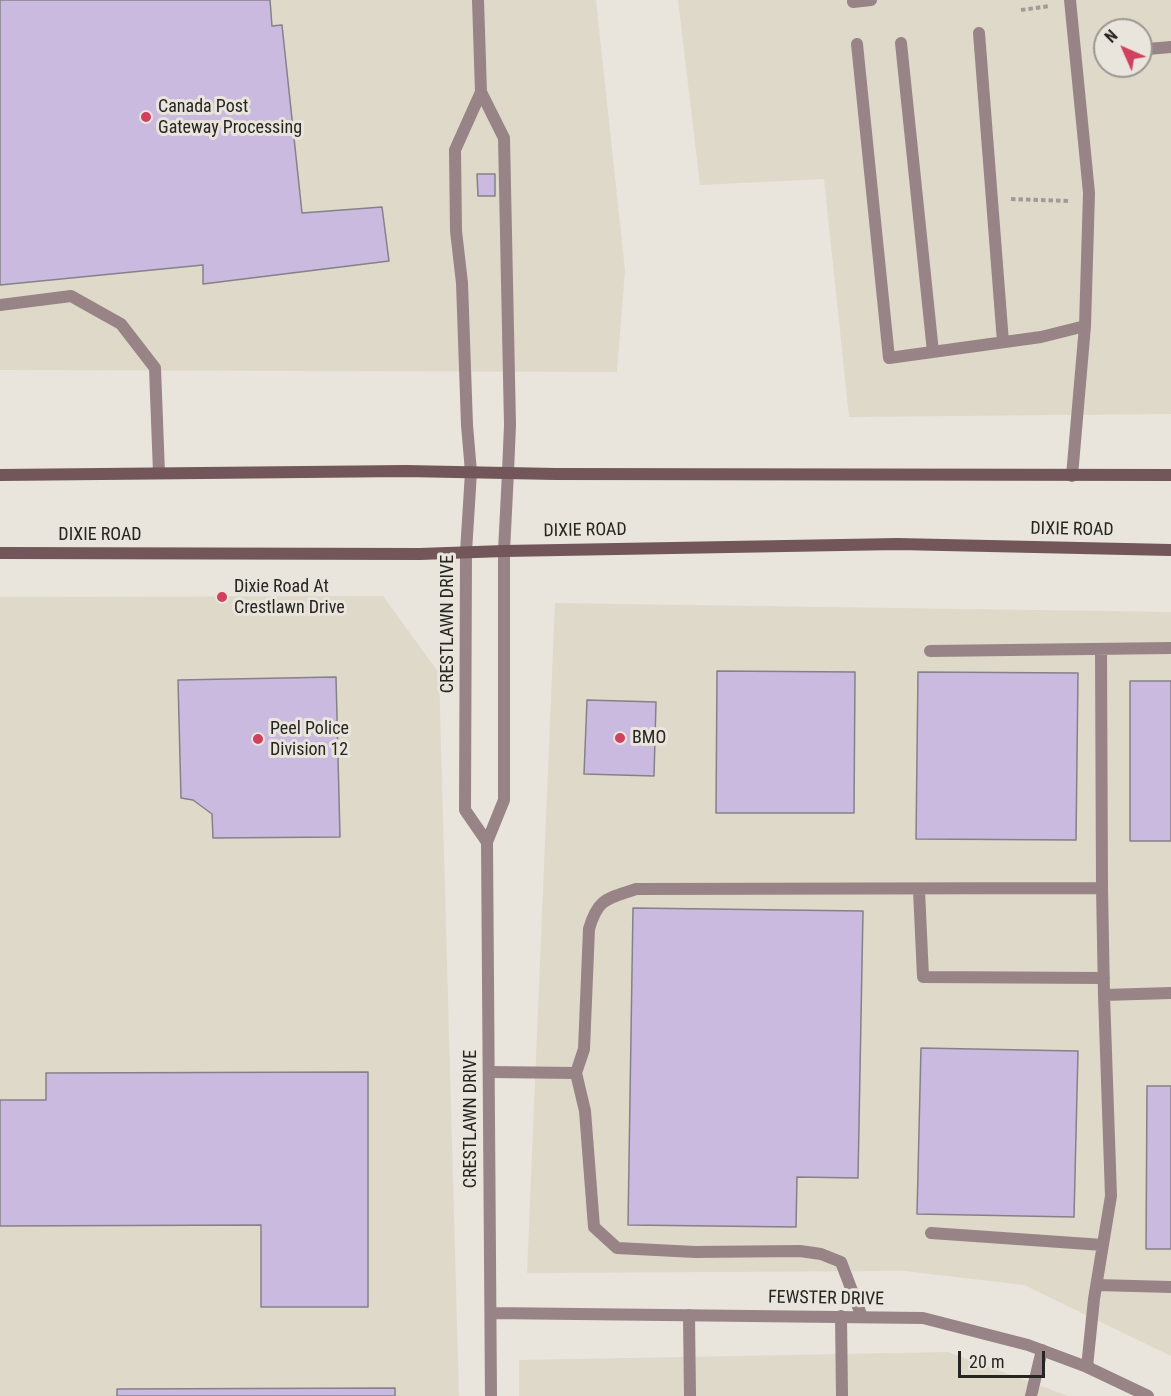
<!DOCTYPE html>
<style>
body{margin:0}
#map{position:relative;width:1171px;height:1396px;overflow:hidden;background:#e9e5dc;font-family:"Roboto Condensed",sans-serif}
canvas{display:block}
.north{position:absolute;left:1093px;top:18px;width:60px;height:60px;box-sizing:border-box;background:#e9e5dc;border:2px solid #9b9892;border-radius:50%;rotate:315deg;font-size:16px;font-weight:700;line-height:24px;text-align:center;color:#262522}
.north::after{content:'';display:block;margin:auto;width:21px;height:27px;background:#d0405f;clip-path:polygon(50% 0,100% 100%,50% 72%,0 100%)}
.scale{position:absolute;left:958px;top:1351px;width:87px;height:27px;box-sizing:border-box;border:3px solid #262522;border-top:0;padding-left:8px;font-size:18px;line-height:21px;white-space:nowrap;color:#262522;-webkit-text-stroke:4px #e9e5dc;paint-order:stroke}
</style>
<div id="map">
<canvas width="1171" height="1396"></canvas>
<div class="north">N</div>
<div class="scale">20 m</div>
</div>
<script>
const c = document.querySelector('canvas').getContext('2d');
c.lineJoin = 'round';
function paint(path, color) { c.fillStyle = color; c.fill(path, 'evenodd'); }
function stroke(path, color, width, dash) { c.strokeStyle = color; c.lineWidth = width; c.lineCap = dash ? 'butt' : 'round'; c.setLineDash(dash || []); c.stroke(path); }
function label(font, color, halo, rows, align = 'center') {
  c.font = font + ' "Roboto Condensed",sans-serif'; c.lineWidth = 6; c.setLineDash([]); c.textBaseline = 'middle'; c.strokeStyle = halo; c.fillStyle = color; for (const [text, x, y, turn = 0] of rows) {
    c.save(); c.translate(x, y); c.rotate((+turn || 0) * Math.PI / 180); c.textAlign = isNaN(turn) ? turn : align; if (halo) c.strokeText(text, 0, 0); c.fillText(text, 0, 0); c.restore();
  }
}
const built = new Path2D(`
 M0 0H596L625 270 617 372 0 370Z
 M678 0H1171V414L849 417 824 179 700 185ZM1105 30H1141V66H1105Z
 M383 596 439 673 459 1396H0V597Z
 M555 603 1171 612V1356L1024 1285 904 1271 527 1273Z
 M948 1352 1068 1396H519V1360Z`);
const building = new Path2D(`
 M0 0H270L272 26 282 25 302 213 382 207 389 261 203 284V265L0 285Z
 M477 174H495V196H478Z
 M717 671 855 672 854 813H716Z
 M918 672 1078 673 1076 840 916 839Z
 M336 677 340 837 213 838 212 814 193 800 181 798 178 680Z
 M1130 681H1171V841H1130Z
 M587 700 656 702 654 776 584 774Z
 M633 908 863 911 858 1178 797 1177 796 1227 628 1225Z
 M921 1048 1078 1051 1074 1217 917 1214Z
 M368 1072V1307H261V1225L0 1226V1100H46V1073Z
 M1147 1086H1171V1249H1146Z
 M395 1388V1396H117V1389Z`);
const path = new Path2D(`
 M1021 10 1050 6
 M1011 199 1069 201`);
const lane = new Path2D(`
 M478 0 481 92 504 138 510 425 508 472
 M853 0V2L871 0
 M1070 0 1089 193 1085 326 1072 476
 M979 33 1003 342
 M901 43 933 352
 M857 44 889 358 1041 337 1085 326
 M1148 49 1171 47
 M0 305 71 296 121 324 155 368 159 473
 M471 472 467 425 462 283 456 231 455 150 481 92
 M1101 649 1102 888
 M930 651 1171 648
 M919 890 923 977 1104 978
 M489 1072 576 1073 584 1049 589 929C598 898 607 899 636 889L1102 888 1104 995 1171 993
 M576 1073 585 1111 594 1227 617 1248 695 1252 800 1251 821 1254 841 1262 862 1317
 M931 1233 1103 1245
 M1097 1285 1171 1287
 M689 1315 690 1396
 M841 1316 842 1396
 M1087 1367 1094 1299 1111 1196 1104 995
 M1031 1396 1042 1350`);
const street = new Path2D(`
 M471 472 466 552 465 810 487 842
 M491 1313 923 1318 1028 1345 1087 1367 1148 1396
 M491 1396 487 842 504 800V551L508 472`);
const secondary = new Path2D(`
 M0 475 406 471 556 474 1171 475
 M0 553 420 554 504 551 898 544 1171 550`);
const markers = [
 [146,117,6,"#d0405f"],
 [222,597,6,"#d0405f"],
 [620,738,6,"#d0405f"],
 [258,739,6,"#d0405f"]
];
const poiNames = [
 ["Canada Post",158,107],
 ["Gateway Processing",158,128],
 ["Dixie Road At",234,587],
 ["Crestlawn Drive",234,608],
 ["Peel Police",270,729],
 ["Division 12",270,750],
 ["BMO",632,738]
];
const streetNames = [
 ["DIXIE ROAD",1072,530,1],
 ["DIXIE ROAD",585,531,-1],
 ["DIXIE ROAD",100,535],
 ["CRESTLAWN DRIVE",448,624,-90],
 ["CRESTLAWN DRIVE",471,1119,-90],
 ["FEWSTER DRIVE",826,1299,1]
];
paint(built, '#dfd9ca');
paint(building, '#cabadf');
stroke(building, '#848189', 1.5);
stroke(path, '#9f9c95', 4, [4.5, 3]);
stroke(lane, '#988486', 12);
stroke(street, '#988486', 12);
stroke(secondary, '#725659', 12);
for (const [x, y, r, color] of markers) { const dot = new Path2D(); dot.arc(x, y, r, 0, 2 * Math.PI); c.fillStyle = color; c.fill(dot); stroke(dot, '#e9e5dc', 2); }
label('18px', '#262522', '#e9e5dc', poiNames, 'left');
label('18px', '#262522', '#e9e5dc', streetNames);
</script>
